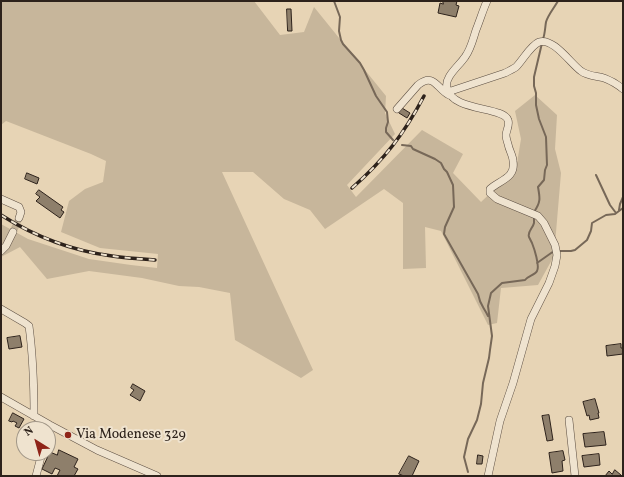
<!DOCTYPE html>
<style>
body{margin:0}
#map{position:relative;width:624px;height:477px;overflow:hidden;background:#e7d4b5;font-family:Vollkorn,serif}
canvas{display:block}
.frame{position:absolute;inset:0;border:2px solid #2d221b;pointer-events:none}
.north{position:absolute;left:16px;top:421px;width:40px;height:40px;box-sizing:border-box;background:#efe3cf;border:1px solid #a19687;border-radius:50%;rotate:323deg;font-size:11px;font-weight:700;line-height:16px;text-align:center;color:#2d221b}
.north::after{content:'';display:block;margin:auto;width:14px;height:18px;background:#8f2418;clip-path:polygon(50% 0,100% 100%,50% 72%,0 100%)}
</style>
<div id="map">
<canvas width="624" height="477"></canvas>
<div class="frame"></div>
<div class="north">N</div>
</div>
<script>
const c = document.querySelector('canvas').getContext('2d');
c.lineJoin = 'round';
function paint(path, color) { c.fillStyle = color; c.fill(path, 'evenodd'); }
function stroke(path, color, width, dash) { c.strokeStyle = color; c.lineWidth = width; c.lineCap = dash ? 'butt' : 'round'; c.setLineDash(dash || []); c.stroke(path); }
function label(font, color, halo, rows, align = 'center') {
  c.font = font + ' Vollkorn,serif'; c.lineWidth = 4; c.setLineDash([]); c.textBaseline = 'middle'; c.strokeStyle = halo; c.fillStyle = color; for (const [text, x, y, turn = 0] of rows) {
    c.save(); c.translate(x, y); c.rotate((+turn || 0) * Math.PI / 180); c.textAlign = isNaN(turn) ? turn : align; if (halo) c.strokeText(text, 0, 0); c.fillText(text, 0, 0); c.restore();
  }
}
const green = new Path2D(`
 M1 1H254L280 35 304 32 314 7 386 96 385 113 395 134 347 185 356 197 422 130 463 154 453 173 481 202 516 169 521 139 515 111 535 95 557 115 555 149 561 173 554 256 538 285 501 288 497 323 488 325 441 231 425 227 426 268 403 269V203L384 189 325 229 310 210 284 199 253 172H222L313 370 301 378 235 340 230 293 199 287 179 286 142 278 89 271 47 279 20 247 1 257V224L28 239 89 259 131 265 157 268 158 254 100 248 61 232 69 201 85 189 103 182 106 161 91 154 6 121 1 125Z`);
const stream = new Path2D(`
 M334 1 340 17 339 31 341 40 343 44 360 63 364 70 376 96 387 112 388 122 386 128V132L393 140
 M543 39C545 34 545 28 546 22 548 15 554 8 558 1
 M402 145 411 146 413 149 435 159 441 163 444 169 447 172 453 185 454 207 445 227 444 234 478 294C480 305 483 306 488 316
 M596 175 610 205 616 213
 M619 210 620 204 623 197
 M534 212C541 202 540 198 538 187L544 180 545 170 547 165 546 137 539 119 536 105V93L534 86V77L542 43
 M558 251H571L575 250 587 240 591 231 592 223 606 215 615 214 623 208
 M537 263 554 251
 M468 472 464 457 468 439 477 420 481 404 483 383 489 358 490 350 492 336 488 306 491 293 502 283 525 280C528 276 535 275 537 271 540 266 534 248 532 243 531 241 530 239 529 237 527 232 533 228 534 223 534 220 534 218 534 216`);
const building = new Path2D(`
 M443 1H457L456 5 459 6 456 17 438 13 440 3 443 4Z
 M287 9H291L292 31H288Z
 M402 108 410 113 407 118 399 113Z
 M27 173 39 178 37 184 25 179Z
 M39 190 63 207 61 210 64 212 60 218 36 201 40 197 36 194Z
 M20 336 22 347 9 349 7 338Z
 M621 344V348H623V354L607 356 606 346Z
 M133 384 145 391 140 401 130 395 134 390 131 388Z
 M595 399 599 413H598L599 418 590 420 589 415 587 416 583 402Z
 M13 413 24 419 19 428 15 426 17 423 13 421 12 422 9 421Z
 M549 415 553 440 547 441 542 416Z
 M604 432 606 445 585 447 583 434Z
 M59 450 78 459 74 467 78 469 74 476H57L60 470 55 468 52 474 42 469 50 452 57 455Z
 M563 451 565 460 562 461 563 471 552 473 549 453Z
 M599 454 600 465 584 467 582 456Z
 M478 455 483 456 482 464H477Z
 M409 456 419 461 412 476H404L399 474Z
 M615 470 621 475 620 476H605L609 471 612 474Z`);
const minorTunnel = new Path2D(`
 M13 232 19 218`);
const minor = new Path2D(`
 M487 1C483 10 480 20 476 30 473 39 471 49 465 57 459 66 444 77 447 88 452 112 503 106 508 120 510 125 506 131 506 135 506 138 507 141 508 144 509 150 513 156 513 161 516 178 500 180 490 189V193L497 199 538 216 544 223 555 245 557 255 555 266 549 283 531 319 513 383 500 421 488 476
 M448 92 505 73C509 71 513 69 516 67 523 60 530 46 539 42 553 37 571 64 581 71 587 76 597 76 604 78 612 81 617 84 623 89
 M397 109 418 85C434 72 437 89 449 95
 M1 199 19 207 21 212 19 218
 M1 251 6 246 13 232
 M1 309 25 323 29 326C33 356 34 386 34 416
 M1 397 50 425 97 450 157 476
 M569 420 575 476
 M36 476 42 453`);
const rail = new Path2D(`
 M352 188C384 160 404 134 424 96
 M1 215C34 236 73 251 112 256 126 258 141 259 155 260`);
const markers = [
 [68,435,4,"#8f2418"]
];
const poiNames = [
 ["Via Modenese 329",76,435]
];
paint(green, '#c7b69b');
stroke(stream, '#776858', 2);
paint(building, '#8e7f6b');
stroke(building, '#2d221b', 1);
stroke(minorTunnel, '#c2b096', 7, [7, 3.5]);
stroke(minor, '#5c4e42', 8);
stroke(minor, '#efe3cf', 7);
stroke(rail, '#2d221b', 3.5);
stroke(rail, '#efe3cf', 2, [6]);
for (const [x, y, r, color] of markers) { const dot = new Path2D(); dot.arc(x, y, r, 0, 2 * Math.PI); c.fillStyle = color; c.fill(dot); stroke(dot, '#efe3cf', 1.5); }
label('14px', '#2d221b', '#efe3cf', poiNames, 'left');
</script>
